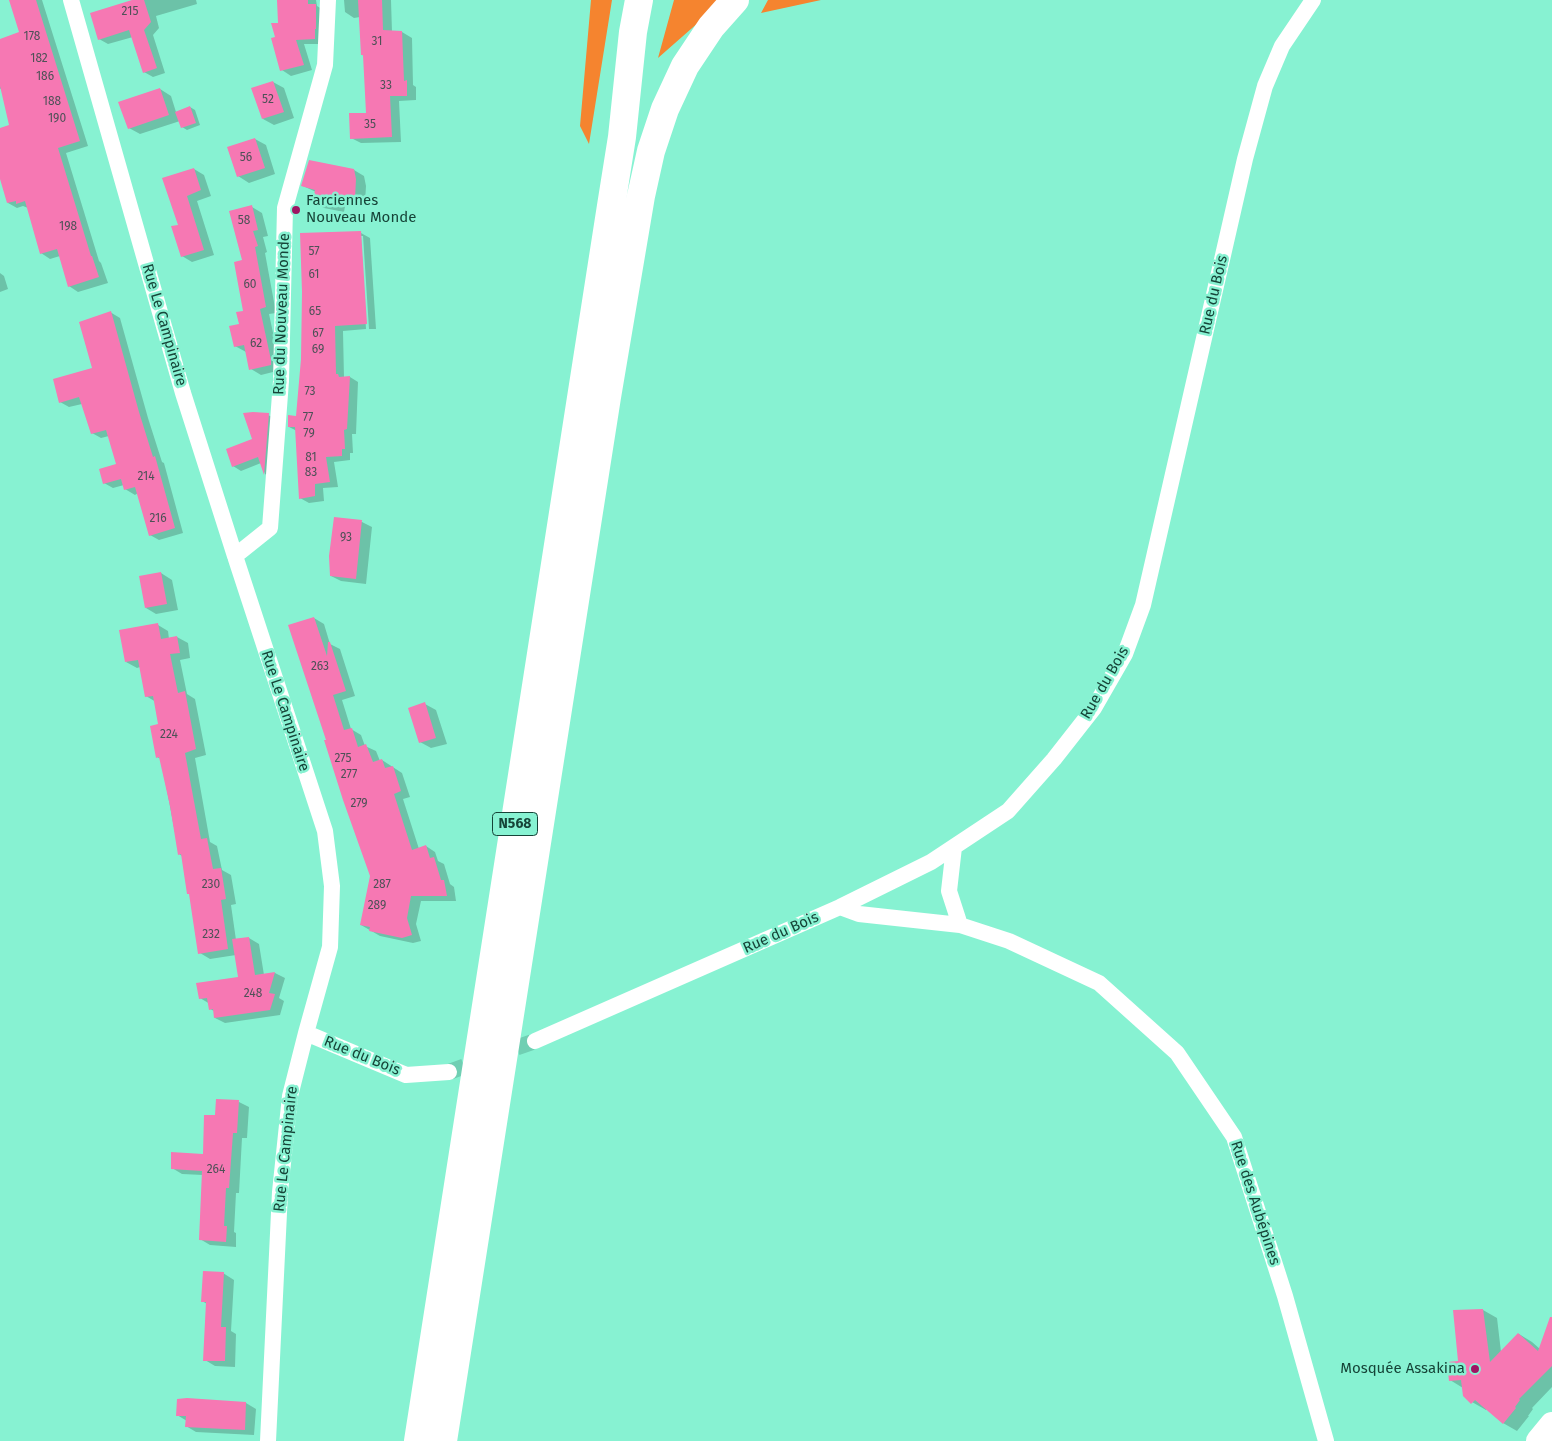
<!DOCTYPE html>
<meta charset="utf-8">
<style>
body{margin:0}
canvas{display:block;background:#87f2d2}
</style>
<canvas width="1552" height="1441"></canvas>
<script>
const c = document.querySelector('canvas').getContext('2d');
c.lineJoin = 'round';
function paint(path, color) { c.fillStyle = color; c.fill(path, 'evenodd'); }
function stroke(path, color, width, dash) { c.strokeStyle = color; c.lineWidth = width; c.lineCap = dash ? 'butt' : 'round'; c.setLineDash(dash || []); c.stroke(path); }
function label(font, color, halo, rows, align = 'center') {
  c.font = font + ' "Fira Sans",sans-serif'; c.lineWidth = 5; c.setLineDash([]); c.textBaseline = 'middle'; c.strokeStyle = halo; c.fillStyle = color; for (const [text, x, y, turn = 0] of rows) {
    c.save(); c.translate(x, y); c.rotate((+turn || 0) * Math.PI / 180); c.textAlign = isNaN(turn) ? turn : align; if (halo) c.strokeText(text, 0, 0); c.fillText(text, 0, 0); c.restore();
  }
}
const forest = new Path2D(`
 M591 0H612L589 144 580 126Z
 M674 0H724L658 58Z
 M768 0H821L761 13Z`);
const shadow = new Path2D(`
 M10 0H42L88 146 66 153 99 261 101 263 108 283 78 292 69 286 60 256 50 259 41 253 28 208 23 206 17 208 8 203 0 164V129L11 126 2 88 0 89V40L20 33Z
 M136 0H196L197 4 156 16 159 28 153 35 165 73 153 77 144 72 133 37 108 44 99 39Z
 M278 0H316L317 6 325 11 324 44H304L312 70 291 76 282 70 276 38 279 24Z
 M344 0H391L392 32H402L412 38 413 85 416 87V100L399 101 401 142 361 143 351 138 367 114 365 56 362 55 360 17 354 18 345 12Z
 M273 82 284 88 294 118 274 125 263 119Z
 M160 89 171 96 176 112 190 107 195 110 200 125 187 130 182 127 180 121 140 134 129 128Z
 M255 139 266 145 275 174 249 183 238 176Z
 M194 169 204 175 211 196 197 201 214 255 192 262 182 256 179 225Z
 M354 170 364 176 366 186 365 203 346 201 344 212 324 208 313 202 316 192 303 186Z
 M252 207 262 213 268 236 263 237 267 252 265 253 276 313 269 314 281 370 261 375 251 369 246 352 235 346 244 312V261Z
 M361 233 370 238 376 329H369L363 236H361L366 329 343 331 344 378 350 377 358 382 356 434H352L353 453H350V460L334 462 338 487 323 488 324 501 309 503 300 498 297 431 289 427 297 417 302 359 303 292 301 234Z
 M0 273 4 276 8 289 0 292Z
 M110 312 120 318 148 418 162 462 164 463 183 533 159 540 150 535 138 493 135 495 125 489 124 485 113 488 104 483 118 465 109 436 101 438 92 433 82 404 69 407 60 402 94 368Z
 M268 415 276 419 272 478 265 474 261 463 241 471 233 466 253 440Z
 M335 519 362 522 372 527 366 584 341 581 331 576Z
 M161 573 172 580 178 610 156 614 146 608Z
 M314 618 324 624 330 644 340 649 355 696 342 700 351 729 361 735 365 746 376 751 380 761 382 760 402 773 410 797 403 799 419 849 426 846 435 852 438 861 444 864 450 884 454 887 456 901H421L416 924 421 941 413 943 380 936 361 925 372 876 328 741Z
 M158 625 168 631 169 639 177 637 188 643 190 658 180 660 187 694 195 699 206 755 195 758 210 842 217 846 222 870 231 875 236 904 231 905 236 940 249 938 259 944 264 975 275 973 285 978 279 998 284 1001 280 1015 225 1023 215 1018 214 1011 210 1009V1004L200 998 240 978 236 955 210 959 200 953 191 895 182 856 179 854 161 759 157 757 160 725 156 702 146 696 140 667 137 668 126 662Z
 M425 704 436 710 447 744 431 748 420 742Z
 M239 1102 249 1107 247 1138H242L239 1193H236L234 1232 236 1233V1247L210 1245 200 1239 203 1175 182 1174 172 1168 204 1155 216 1117Z
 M223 1273 234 1280 231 1331 236 1334 235 1367 215 1366 205 1360 207 1304 202 1301Z
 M1483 1310 1497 1318 1501 1352 1519 1334 1532 1342 1540 1349 1552 1332V1387L1532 1408 1533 1409 1528 1416H1529L1517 1431 1503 1423 1487 1409 1486 1410 1472 1402 1463 1388 1450 1380 1459 1362 1454 1311Z
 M246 1403 256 1409 254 1435 196 1432 186 1426 187 1421 177 1415Z`);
const building = new Path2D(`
 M9 0H36L80 141 58 148 91 256H92L99 277 68 287 57 249 40 254 25 201 16 204V201L7 203 0 179V128L9 125 0 86V39L19 32Z
 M132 0H144L151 22 144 30 157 68 143 73 129 30 98 40 90 13Z
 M277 0H308V4H316V29H315V39L296 40 304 65 280 71 271 38 275 37 271 23H278Z
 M358 0H382L383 30 402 31 404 81 407 80V96H390L392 137 350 139 349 113H366L363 55H361Z
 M273 81 284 112 262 119 251 88Z
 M160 88 169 115 128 129 118 102Z
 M190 106 196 123 181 128 175 112Z
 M255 138 265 168 237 177 227 147Z
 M309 160 354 169 356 179 355 198 335 196 333 207 312 202 315 190 301 186Z
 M194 168 201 190 187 196 204 250 181 257 171 226 178 225 162 178Z
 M252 205 258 230 253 231 258 246 255 247 266 307 260 309 271 360V365L249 370 244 345 234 347 229 326 239 324 236 312 243 311 234 262 242 260 229 211Z
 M361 231 367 324 335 326 336 374H338L339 377 350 376 347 429 344 430 345 449H342V456L326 457 330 482 315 484V496L299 499 295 427H288V415L296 416 301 359 302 292 300 233Z
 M111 311 139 412 153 457 155 456 175 528 149 536 135 487 124 490 121 479 103 484 99 469 116 464 106 430 91 434 79 397 59 403 53 379 92 368 79 322Z
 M253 412 269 413 264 475 258 457 232 467 226 449 252 439 243 413Z
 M334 517 362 520 356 579 330 576 329 556Z
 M161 572 167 604 145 608 139 576Z
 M314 617 327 656 328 642H330L346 691 333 695 344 730 352 728 358 747 366 744 373 762 382 759 385 768 393 766 401 791 394 794 412 850 426 845 430 858 434 857 441 880H444L447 896H411L407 918 412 935 402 938 369 931 370 927 360 925 370 876 343 800 324 740H326L288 625Z
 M158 623 161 639 177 636 180 653 170 654 178 693 185 691 196 749 185 753 201 839 207 838 213 869 221 868 226 899 221 900 228 949 198 954 189 894H187L181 854 178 855 170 806 159 757 156 758 150 726 158 724 153 696 145 697 138 660 125 662 119 630Z
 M425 702 436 738 419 743 408 708Z
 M249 937 255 975 275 972 269 993 275 994 270 1010 214 1018 213 1009 209 1010 207 998 199 999 196 983 238 977 232 939Z
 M216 1099 239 1100 237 1133H233L229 1188H226L224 1226H227L226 1242 199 1240 202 1171 171 1169V1152L203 1154 204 1115H215Z
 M203 1271 224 1272 221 1327H226L225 1361H203L206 1302H201Z
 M1483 1309 1490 1362 1518 1333 1538 1351 1550 1317H1552V1366L1519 1399 1520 1400 1515 1407 1516 1408 1503 1424 1475 1400 1471 1404 1463 1396 1461 1380 1449 1381 1447 1362 1458 1361 1453 1310Z
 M187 1398 246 1402 245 1430 185 1427 186 1416H176L177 1399Z`);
const streetTunnel = new Path2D(`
 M449 1072 535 1041`);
const street = new Path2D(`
 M71 0 183 393 235 556 325 831 332 886 330 947 306 1033 290 1096 280 1192 268 1441
 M235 556 270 528 281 381 285 208 325 65 328 0
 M954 847 949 891 960 925
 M840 907 859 914 960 925 1009 941 1099 983 1177 1053 1234 1137 1285 1296 1326 1441
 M306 1033 406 1075 449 1072
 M535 1041 840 907 931 862 1008 811 1054 759 1094 708 1125 654 1143 605 1245 159 1265 86 1282 46 1313 0`);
const secondary = new Path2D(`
 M1538 1441 1552 1424`);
const highway = new Path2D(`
 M418 1441 611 206 622 137 633 32 639 0
 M443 1441 607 397 641 196 651 151 665 109 685 66 711 27 735 0`);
const markers = [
 [296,210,5,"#9e1563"],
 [1475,1369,5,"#9e1563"]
];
const numberNames = [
 ["215",130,12],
 ["178",32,37],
 ["31",377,42],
 ["182",39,59],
 ["186",45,77],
 ["33",386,86],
 ["52",268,100],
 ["188",52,102],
 ["190",57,119],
 ["35",370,125],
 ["56",246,158],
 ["58",244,221],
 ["198",68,227],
 ["57",314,252],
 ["61",314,275],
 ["60",250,285],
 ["65",315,312],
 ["67",318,334],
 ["62",256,344],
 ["69",318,350],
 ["73",310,392],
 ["77",308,418],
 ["79",309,434],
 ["81",311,458],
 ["83",311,473],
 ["214",146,477],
 ["216",158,519],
 ["93",346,538],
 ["263",320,667],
 ["224",169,735],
 ["275",343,759],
 ["277",349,775],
 ["279",359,804],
 ["230",211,885],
 ["287",382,885],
 ["289",377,906],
 ["232",211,935],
 ["248",253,994],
 ["264",216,1170]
];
const shields = [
 [515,824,45]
];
const shieldNames = [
 ["N568",515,824]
];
const poiNames = [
 ["Farciennes",306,201],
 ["Nouveau Monde",306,218],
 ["Mosquée Assakina",1465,1369,"right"]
];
const streetNames = [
 ["Rue du Bois",1214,295,-77],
 ["Rue du Nouveau Monde",282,314,-88],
 ["Rue Le Campinaire",164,325,74],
 ["Rue du Bois",1105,683,-60],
 ["Rue Le Campinaire",285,711,72],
 ["Rue du Bois",781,933,-24],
 ["Rue du Bois",362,1056,22],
 ["Rue Le Campinaire",286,1149,-84],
 ["Rue des Aubépines",1255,1203,72]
];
paint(forest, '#f5842f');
paint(shadow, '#0003');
paint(building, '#f678b3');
stroke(streetTunnel, '#70cfb3', 16, [16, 8]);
stroke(street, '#fff', 16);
stroke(secondary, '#fff', 24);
stroke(highway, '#fff', 28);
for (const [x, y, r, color] of markers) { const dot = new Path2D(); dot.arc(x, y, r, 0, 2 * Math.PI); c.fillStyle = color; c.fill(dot); stroke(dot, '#87f2d2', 2); }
label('12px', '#4e5157', null, numberNames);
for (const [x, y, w] of shields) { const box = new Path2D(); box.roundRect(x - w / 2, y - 11.5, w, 23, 4); c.fillStyle = '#87f2d2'; c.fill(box); stroke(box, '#164438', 1); }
label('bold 14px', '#164438', null, shieldNames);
label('15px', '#164438', '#87f2d2', poiNames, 'left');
label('15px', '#164438', '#87f2d2', streetNames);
</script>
